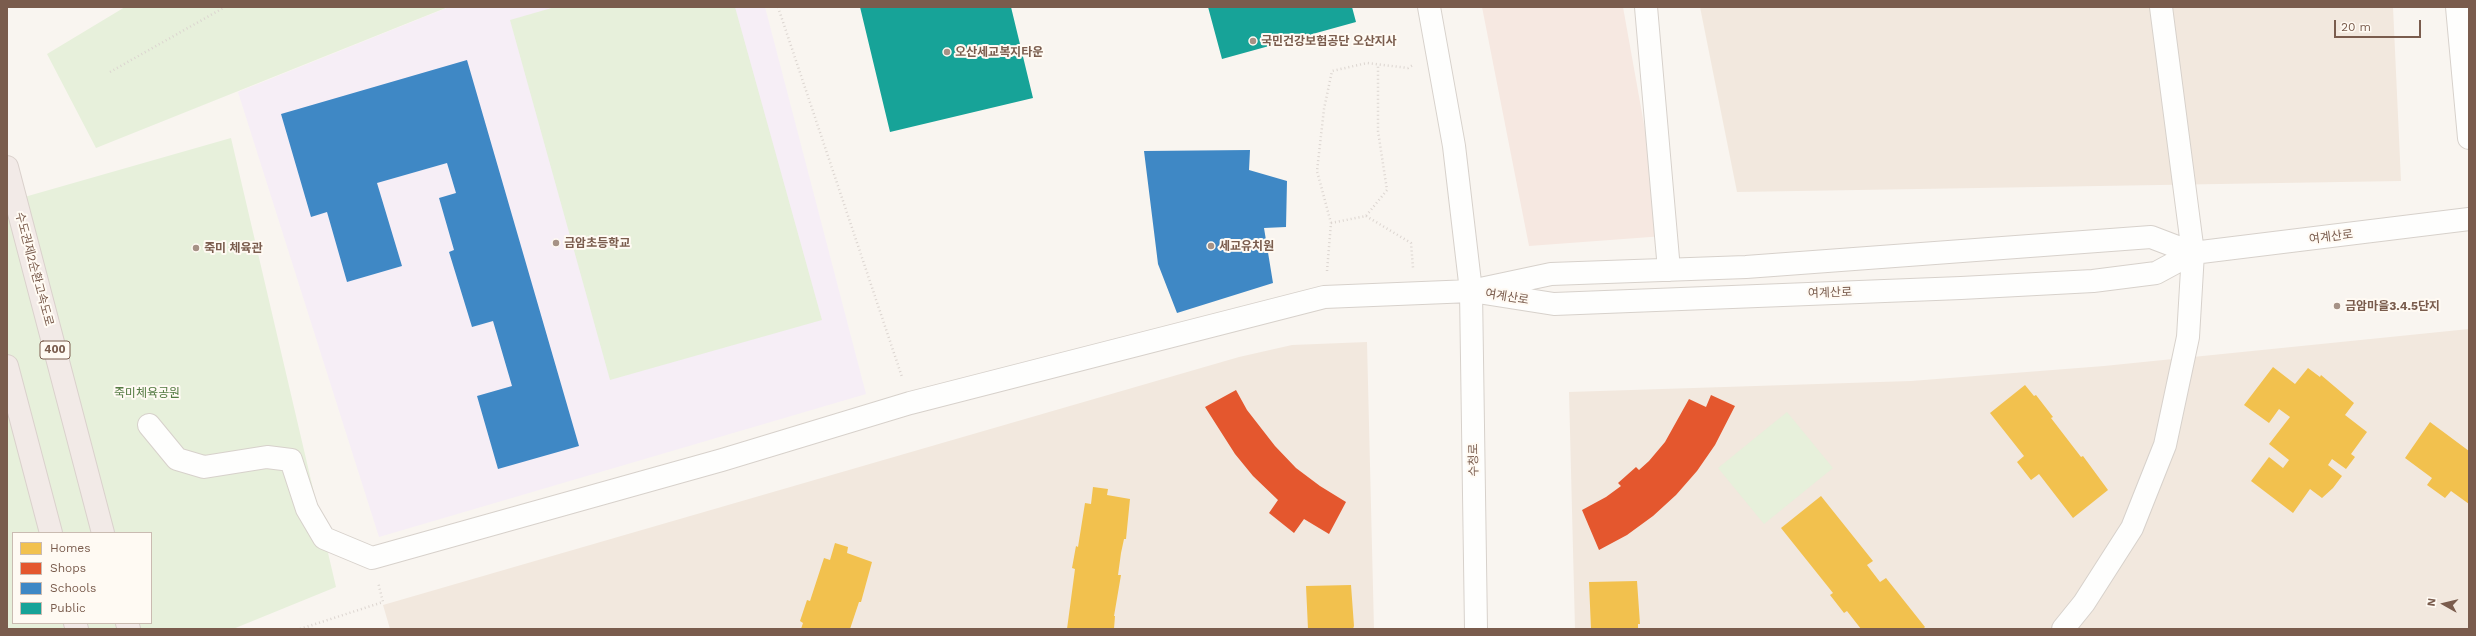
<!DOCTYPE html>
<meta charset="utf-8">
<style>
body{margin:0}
#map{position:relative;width:2476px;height:636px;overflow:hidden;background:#f9f5f0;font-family:"Work Sans",sans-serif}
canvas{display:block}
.frame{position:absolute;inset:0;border:8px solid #7a5c4d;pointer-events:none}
.legend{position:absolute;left:12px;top:532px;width:140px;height:92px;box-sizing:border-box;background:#fffaf3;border:1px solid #cabbb1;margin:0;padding:5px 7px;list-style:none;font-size:12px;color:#7a5c4d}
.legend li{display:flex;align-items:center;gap:8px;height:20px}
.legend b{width:20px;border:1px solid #cabbb1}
.north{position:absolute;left:2424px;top:584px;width:40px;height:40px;-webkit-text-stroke:3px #fffaf3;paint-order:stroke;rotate:278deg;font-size:11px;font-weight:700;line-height:16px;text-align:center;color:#7a5c4d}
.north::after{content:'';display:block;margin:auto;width:14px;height:18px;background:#7a5c4d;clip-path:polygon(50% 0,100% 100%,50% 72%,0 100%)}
.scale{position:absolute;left:2334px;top:20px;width:87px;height:18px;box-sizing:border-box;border:2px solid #7a5c4d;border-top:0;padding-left:5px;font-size:12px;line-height:14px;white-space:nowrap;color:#7a5c4d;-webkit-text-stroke:3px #fffaf3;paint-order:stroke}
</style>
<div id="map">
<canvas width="2476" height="636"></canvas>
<div class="frame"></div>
<ul class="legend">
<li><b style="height:11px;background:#f2c14e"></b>Homes</li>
<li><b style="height:11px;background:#e4572e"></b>Shops</li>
<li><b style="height:11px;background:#3f88c5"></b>Schools</li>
<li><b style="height:11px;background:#17a398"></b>Public</li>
</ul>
<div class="north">N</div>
<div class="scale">20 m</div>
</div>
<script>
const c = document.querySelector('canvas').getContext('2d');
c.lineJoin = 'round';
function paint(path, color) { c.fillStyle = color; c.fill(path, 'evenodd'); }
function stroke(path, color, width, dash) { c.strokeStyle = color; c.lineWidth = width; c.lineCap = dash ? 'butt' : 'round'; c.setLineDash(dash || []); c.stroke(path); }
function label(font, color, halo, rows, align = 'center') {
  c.font = font + ' "Work Sans","Noto Sans KR",sans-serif'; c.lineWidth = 4; c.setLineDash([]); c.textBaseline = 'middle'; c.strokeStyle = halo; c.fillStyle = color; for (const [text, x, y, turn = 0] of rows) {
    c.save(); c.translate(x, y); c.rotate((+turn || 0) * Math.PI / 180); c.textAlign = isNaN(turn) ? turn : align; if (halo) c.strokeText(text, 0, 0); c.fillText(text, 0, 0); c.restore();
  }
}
const residential = new Path2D(`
 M1700 7H2393L2401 181 1737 192Z
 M2469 329V629H1575L1569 392 1911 381 2104 366Z
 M1367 342 1374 629H390L383 605 1239 357 1292 345Z`);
const commercial = new Path2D(`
 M1482 7H1623L1664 236 1529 246Z`);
const education = new Path2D(`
 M449 7H765L866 394 379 537 238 92Z`);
const green = new Path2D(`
 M125 7H448L96 148 47 54Z
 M555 7H735L822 320 610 380 510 20Z
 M231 138 336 587 233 629H7V202ZM13 533H151V623H13Z
 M1787 412 1833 468 1764 524 1718 468Z`);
const homes = new Path2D(`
 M2273 367 2295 384 2308 368 2320 377 2321 375 2354 403 2345 415 2367 432 2351 454 2355 457 2346 469 2332 459 2328 465 2342 476 2333 488 2322 498 2310 489 2293 513 2251 481 2269 457 2283 468 2289 460 2269 444 2290 417 2279 409 2269 423 2244 405Z
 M2025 385 2034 396 2036 395 2053 417 2051 418 2081 457 2083 456 2108 490 2073 518 2039 474 2031 480 2017 462 2024 456 1990 413Z
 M2430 422 2469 451V504L2451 491 2445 498 2427 485 2432 478 2405 458Z
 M1093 487 1108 489 1107 495 1130 499 1126 539H1124L1121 553 1118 575H1121L1114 616H1115L1114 629H1067L1075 569 1072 568 1076 546 1078 547 1085 503 1091 504Z
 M1821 496 1873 561 1867 565 1880 582 1886 578 1925 627 1923 629H1861L1847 611 1844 613 1830 595 1833 593 1781 528Z
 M835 543 848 547 847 553 872 562 861 602H859L850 629H801L803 623 800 621 807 600 810 601 824 558 830 560Z
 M1637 581 1640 624H1638V629H1591L1589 582Z
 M1351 585 1354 626 1353 629H1308L1306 586Z`);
const shops = new Path2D(`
 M1236 390 1247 410 1275 446 1296 468 1320 486 1346 502 1329 534 1304 519 1294 533 1269 513 1278 500 1253 476 1235 454 1205 407Z
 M1711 395 1735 406 1715 445 1697 471 1676 495 1653 516 1627 535 1599 550 1582 510 1606 497 1621 486 1618 483 1636 467 1639 470 1649 461 1665 442 1689 399 1706 407Z`);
const schools = new Path2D(`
 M467 60 579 446 498 469 477 396 512 386 493 321 472 327 449 252 454 250 439 198 456 193 447 163 377 183 402 266 347 282 327 212 311 217 281 114Z
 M1250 150 1249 170 1287 181 1286 227 1264 228 1273 283 1177 313 1158 264 1144 151Z`);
const public = new Path2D(`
 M860 7H1011L1033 98 890 132Z
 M1208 7H1352L1356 22 1222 59Z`);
const path = new Path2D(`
 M778 7 902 377
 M110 72 225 7
 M1366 216 1411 243 1413 268
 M1331 223 1366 216 1387 190 1378 131V64
 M1327 271 1331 223 1317 171 1324 109 1332 71 1367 63 1408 68 1413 65
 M300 629 383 602 378 582`);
const minor = new Path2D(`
 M1429 7 1454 146 1471 291 1476 629
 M1646 7 1669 270
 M2457 7 2469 138
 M1484 293 1554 304 1961 288 2093 281 2156 273 2193 253 2469 219
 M149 425 177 459 204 467 267 457 291 460 307 509 324 538 372 558 722 460 910 403 1324 297 1471 291 1551 274 1746 267 2151 237 2193 253
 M2063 629 2084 603 2132 528 2165 445 2188 337 2193 253 2161 7`);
const highway = new Path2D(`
 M7 167 103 533
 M7 366 51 533
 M75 623 77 629
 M127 623 129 629`);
const markers = [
 [1253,41,4,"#a69286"],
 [947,52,4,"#a69286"],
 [556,243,4,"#a69286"],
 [1211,246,4,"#a69286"],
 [196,248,4,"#a69286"],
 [2337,306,4,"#a69286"]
];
const shields = [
 [55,350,30]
];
const shieldNames = [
 ["400",55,350]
];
const poiNames = [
 ["국민건강보험공단 오산지사",1261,41],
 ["오산세교복지타운",955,52],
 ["금암초등학교",564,243],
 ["세교유치원",1219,246],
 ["죽미 체육관",204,248],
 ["금암마을3.4.5단지",2345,306]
];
const streetNames = [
 ["여계산로",2331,237,-7],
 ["수도권제2순환고속도로",34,269,75],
 ["여계산로",1830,293,-2],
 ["여계산로",1507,297,9],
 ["수청로",1474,460,-91]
];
const parkNames = [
 ["죽미체육공원",147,393]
];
paint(residential, '#f2e8de');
paint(commercial, '#f6e8e1');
paint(education, '#f6eef6');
paint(green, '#e7f0db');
paint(homes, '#f2c14e');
paint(shops, '#e4572e');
paint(schools, '#3f88c5');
paint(public, '#17a398');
stroke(minor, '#d7d1cb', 24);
stroke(highway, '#dad1cc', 24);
stroke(path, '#dcd5d0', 2.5, [1, 3]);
stroke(minor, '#fefefd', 22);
stroke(highway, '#f2eae7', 22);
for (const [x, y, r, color] of markers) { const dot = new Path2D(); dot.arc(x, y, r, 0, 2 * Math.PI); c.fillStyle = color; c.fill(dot); stroke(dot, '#fffaf3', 1.5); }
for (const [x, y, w] of shields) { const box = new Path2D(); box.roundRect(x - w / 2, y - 9, w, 18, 3); c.fillStyle = '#fffaf3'; c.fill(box); stroke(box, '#7a5c4d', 1); }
label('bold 11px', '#7a5c4d', null, shieldNames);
label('bold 12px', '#7a5c4d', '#fffaf3', poiNames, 'left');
label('12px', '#7a5c4d', '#fffaf3', streetNames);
label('12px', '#537a41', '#fffaf3', parkNames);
</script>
